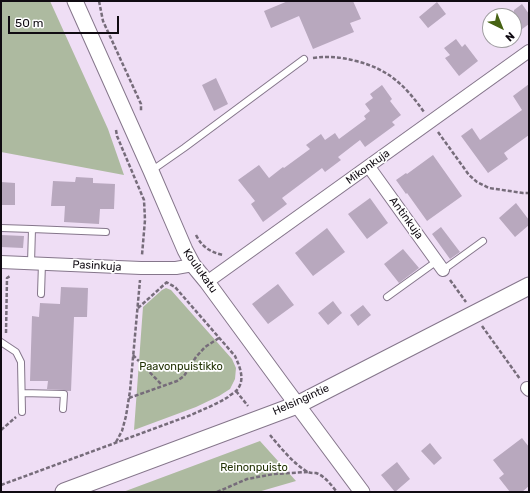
<!DOCTYPE html>
<style>
body{margin:0}
#map{position:relative;width:530px;height:493px;overflow:hidden;background:#efdef5;font-family:Rubik,sans-serif}
canvas{display:block}
.frame{position:absolute;inset:0;border:2px solid #100b12;pointer-events:none}
.north{position:absolute;left:482px;top:8px;width:40px;height:40px;box-sizing:border-box;background:#fff;border:1px solid #9f9da0;border-radius:50%;rotate:137deg;font-size:11px;font-weight:700;line-height:16px;text-align:center;color:#100b12}
.north::after{content:'';display:block;margin:auto;width:14px;height:18px;background:#466213;clip-path:polygon(50% 0,100% 100%,50% 72%,0 100%)}
.scale{position:absolute;left:8px;top:16px;width:111px;height:18px;box-sizing:border-box;border:2px solid #100b12;border-top:0;padding-left:5px;font-size:12px;line-height:14px;white-space:nowrap;color:#100b12;-webkit-text-stroke:3px #fff;paint-order:stroke}
</style>
<div id="map">
<canvas width="530" height="493"></canvas>
<div class="frame"></div>
<div class="north">N</div>
<div class="scale">50 m</div>
</div>
<script>
const c = document.querySelector('canvas').getContext('2d');
c.lineJoin = 'round';
function paint(path, color) { c.fillStyle = color; c.fill(path, 'evenodd'); }
function stroke(path, color, width, dash) { c.strokeStyle = color; c.lineWidth = width; c.lineCap = dash ? 'butt' : 'round'; c.setLineDash(dash || []); c.stroke(path); }
function label(font, color, halo, rows, align = 'center') {
  c.font = font + ' Rubik,sans-serif'; c.lineWidth = 3.5; c.setLineDash([]); c.textBaseline = 'middle'; c.strokeStyle = halo; c.fillStyle = color; for (const [text, x, y, turn = 0] of rows) {
    c.save(); c.translate(x, y); c.rotate((+turn || 0) * Math.PI / 180); c.textAlign = isNaN(turn) ? turn : align; if (halo) c.strokeText(text, 0, 0); c.fillText(text, 0, 0); c.restore();
  }
}
const green = new Path2D(`
 M1 1H50L108 129 124 175 1 152Z
 M166 288 171 290 232 359 236 368 235 379 230 389 219 396 196 407 134 430 143 307 162 290Z
 M260 441 296 481 258 492H123Z`);
const building = new Path2D(`
 M288 1H353L361 19 350 23 354 32 313 49 299 16 271 28 264 11Z
 M437 2 446 14 428 28 419 17Z
 M522 4 529 14V24L514 35V10Z
 M456 39 462 47 465 44 478 61 459 76 445 58 450 55 444 48Z
 M216 78 228 104 214 111 202 85Z
 M529 84V135L504 153 508 159 488 173 461 136 472 128 480 140 522 110 513 96Z
 M382 85 392 99 390 101 401 115 392 122 395 125 365 147 360 140 338 157 341 160 325 172 322 168 282 198 287 204 263 222 251 204 255 201 238 180 259 165 269 178 283 167 284 168 310 149 306 145 321 134 325 140 335 133 339 139 366 119 364 116 370 111 365 104 373 98 370 94Z
 M433 155 462 196 427 221 407 193 406 194 396 180 406 173 407 174Z
 M76 177 93 178V183L115 184 114 209H100L99 224 64 222 65 206H51L53 181 75 182Z
 M1 182 15 183V205H1Z
 M370 198 388 223 367 239 348 214Z
 M516 203 529 220V225L515 237 499 218Z
 M441 227 460 252 450 259 432 234Z
 M327 228 345 252 313 276 295 253Z
 M1 235 24 236 23 248 1 247Z
 M403 249 419 268 399 283 384 264Z
 M278 284 294 305 268 324 252 304Z
 M61 287 88 288 87 317H74L71 391H67L64 390 47 389 48 381H30L32 316 39 317 40 303 60 304Z
 M333 301 342 313 328 325 318 313Z
 M363 305 371 315 358 326 350 315Z
 M522 438 529 447V486L522 492H510L499 478 504 474 493 460Z
 M430 443 442 458 434 465 421 451Z
 M397 462 410 479 395 492 381 475Z`);
const path = new Path2D(`
 M99 1 103 21 141 104V112
 M313 58C329 56 341 57 356 61 388 69 405 85 424 112
 M116 130 117 136 144 200 145 220 142 255
 M438 132 469 175 477 182 489 188 523 193H529
 M196 235C202 247 210 252 223 255
 M450 280 466 302
 M138 308 167 282
 M482 326 520 379
 M6 333 7 278 10 276
 M133 355 162 385
 M236 391 248 406
 M129 398 177 381 184 376 196 357 205 347 219 338
 M1 430 16 417
 M270 435C280 447 293 463 306 471 309 473 312 473 316 473 325 476 331 485 337 492
 M116 442 122 431 126 416 130 391 140 280
 M1 485 191 415C204 409 217 404 228 397 230 395 234 393 236 391 246 381 240 367 235 356L175 287 166 282
 M217 492 247 479 274 474 308 472`);
const service = new Path2D(`
 M151 171 184 148 304 59
 M1 228 32 229
 M31 263 32 229 106 232
 M443 270 483 241
 M41 294 42 263
 M387 297 437 261
 M1 342 16 352 21 362 22 412
 M22 393 64 394 63 409`);
const minor = new Path2D(`
 M369 167 443 270
 M1 262 141 268H176L193 265
 M207 282 529 51
 M527 388 529 390`);
const tertiary = new Path2D(`
 M75 1 151 171 185 250 193 265 207 282 284 387 362 492`);
const secondary = new Path2D(`
 M64 492 297 405 529 286`);
const streetNames = [
 ["Mikonkuja",368,167,-36],
 ["Antinkuja",406,218,54],
 ["Pasinkuja",97,266,3],
 ["Koulukatu",200,271,55],
 ["Helsingintie",301,400,-24]
];
const parkNames = [
 ["Paavonpuistikko",181,367],
 ["Reinonpuisto",254,468]
];
paint(green, '#adbaa0');
paint(building, '#b8a8be');
stroke(service, '#85768b', 8);
stroke(minor, '#85768b', 14);
stroke(tertiary, '#85768b', 17);
stroke(secondary, '#85768b', 19);
stroke(path, '#766c7a', 2.5, [4, 2]);
stroke(service, '#fff', 6);
stroke(minor, '#fff', 12);
stroke(tertiary, '#fff', 15);
stroke(secondary, '#fff', 17);
label('11px', '#100b12', '#fff', streetNames);
label('11px', '#213204', '#fff', parkNames);
</script>
